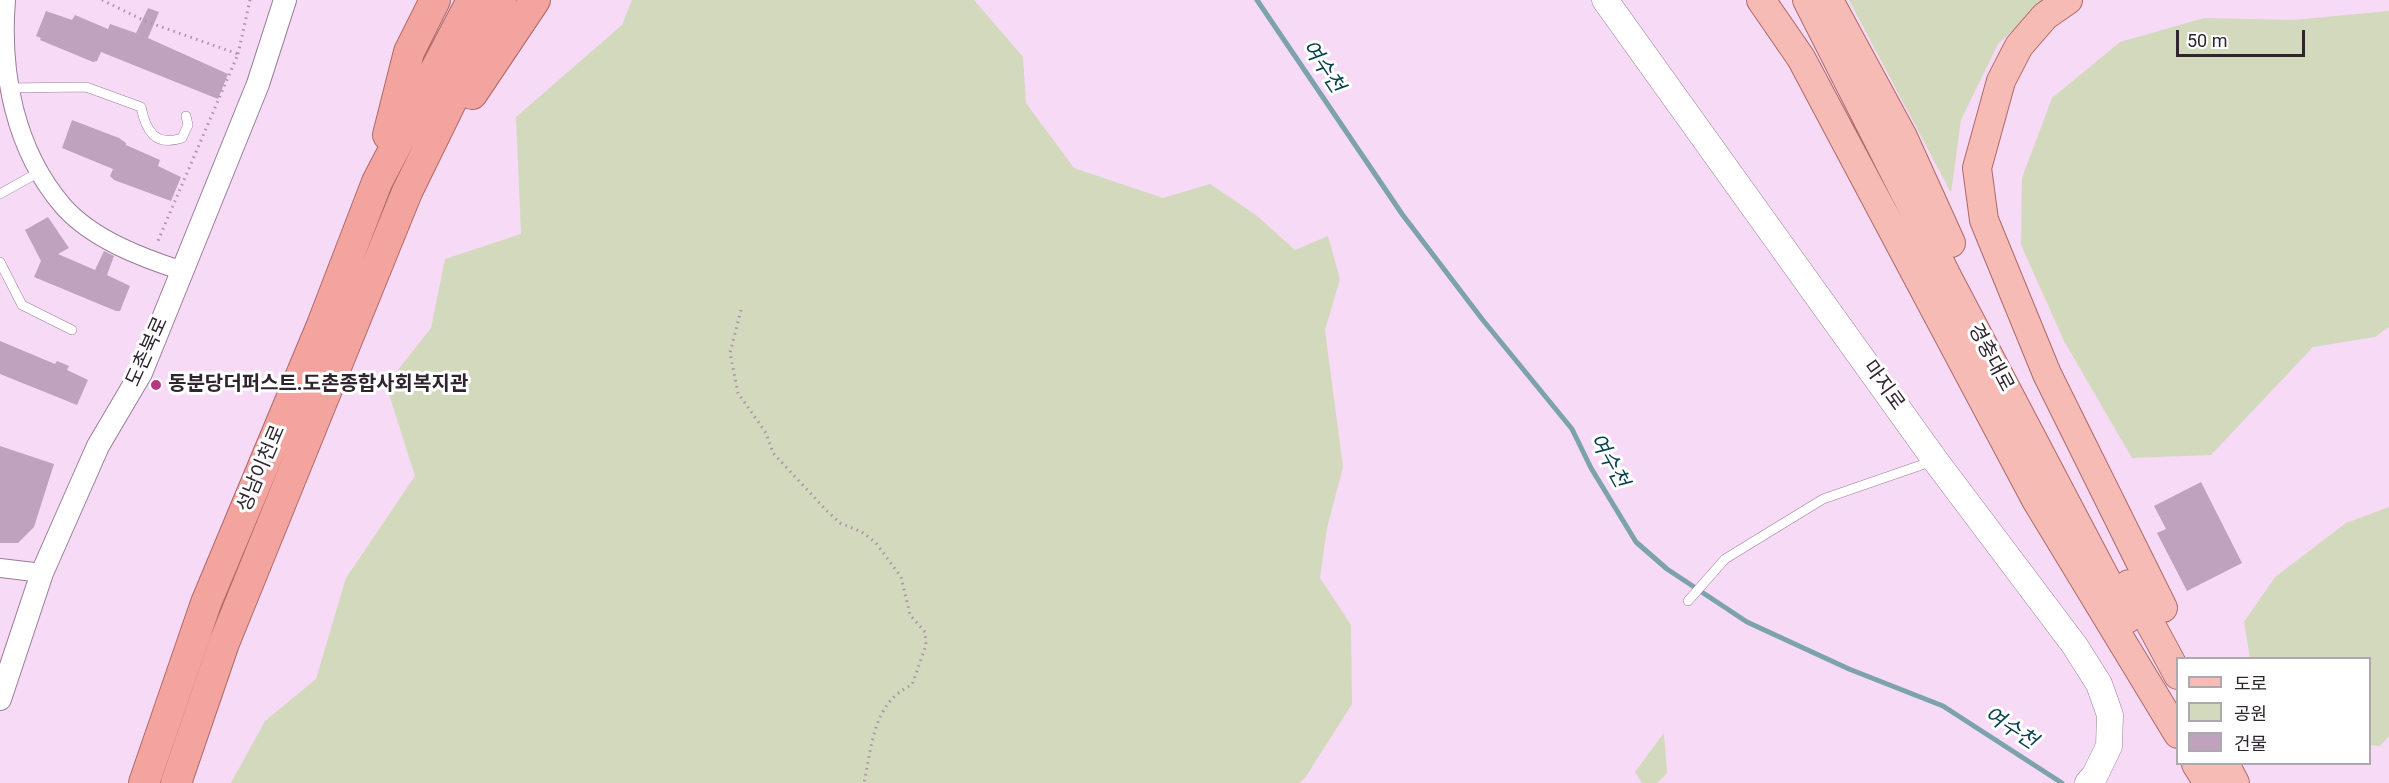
<!DOCTYPE html>
<meta charset="utf-8">
<style>
body{margin:0}
#map{position:relative;width:2389px;height:783px;overflow:hidden;background:#f7daf6;font-family:Roboto,"Noto Sans KR",sans-serif}
canvas{display:block}
.legend{position:absolute;left:2176px;top:657px;width:195px;height:108px;box-sizing:border-box;background:#fff;border:2px solid #aca8ac;margin:0;padding:8px 10px;list-style:none;font-size:18px;color:#30252f}
.legend li{display:flex;align-items:center;gap:12px;height:30px}
.legend b{width:30px;border:2px solid #aca8ac}
.scale{position:absolute;left:2176px;top:30px;width:129px;height:27px;box-sizing:border-box;border:3px solid #30252f;border-top:0;padding-left:8px;font-size:18px;line-height:21px;white-space:nowrap;color:#30252f;-webkit-text-stroke:4px #fff;paint-order:stroke}
</style>
<div id="map">
<canvas width="2389" height="783"></canvas>
<ul class="legend">
<li><b style="height:8px;background:#f7bbb6"></b>도로</li>
<li><b style="height:16px;background:#d3d9bd"></b>공원</li>
<li><b style="height:16px;background:#bfa3be"></b>건물</li>
</ul>
<div class="scale">50 m</div>
</div>
<script>
const c = document.querySelector('canvas').getContext('2d');
c.lineJoin = 'round';
function paint(path, color) { c.fillStyle = color; c.fill(path, 'evenodd'); }
function stroke(path, color, width, dash) { c.strokeStyle = color; c.lineWidth = width; c.lineCap = dash ? 'butt' : 'round'; c.setLineDash(dash || []); c.stroke(path); }
function label(font, color, halo, rows, align = 'center') {
  c.font = font + ' Roboto,"Noto Sans KR",sans-serif'; c.lineWidth = 6; c.setLineDash([]); c.textBaseline = 'middle'; c.strokeStyle = halo; c.fillStyle = color; for (const [text, x, y, turn = 0] of rows) {
    c.save(); c.translate(x, y); c.rotate((+turn || 0) * Math.PI / 180); c.textAlign = isNaN(turn) ? turn : align; if (halo) c.strokeText(text, 0, 0); c.fillText(text, 0, 0); c.restore();
  }
}
const green = new Path2D(`
 M632 0H974L1023 57 1026 103 1074 168 1163 198 1210 184 1256 215 1295 250 1328 236 1340 279 1325 330 1343 467 1327 528 1320 578 1351 625 1352 704 1305 778 1299 783H231L265 721 316 679 346 578 415 476 386 385 431 328 445 259 521 234 516 117 622 25Z
 M1849 0H2045L1998 44 1961 120 1951 193Z
 M2389 11V327L2375 337 2313 347 2211 455 2132 458 2064 341 2021 245 2022 178 2052 98 2120 42 2204 18 2293 20Z
 M2389 507V736L2380 746 2370 745V658H2250L2244 622 2275 577 2346 523Z
 M1664 733 1667 773 1657 783H1642L1635 772Z`);
const stream = new Path2D(`
 M1257 0 1402 214 1482 319 1572 429 1591 468 1636 542 1667 569 1747 622 1849 669 1943 706 2062 783`);
const building = new Path2D(`
 M148 8 159 12 148 38 228 74 218 99 101 52 97 61 93 62 40 40 41 38 36 36 46 11 72 20 75 15 108 29 110 24 136 33Z
 M72 120 119 138 126 143V145L160 160 158 166 181 177 171 201 114 180 110 176 113 169 62 148Z
 M48 217 69 248 58 254 95 270 104 251 114 256 107 275 130 286 120 311H116L34 277 41 261 25 230Z
 M0 341 55 364 57 361 69 366 67 370 88 380 77 405 0 374Z
 M0 446 54 464 34 527 18 543H0Z
 M2201 482 2242 563 2187 591 2157 533 2166 529 2154 506Z`);
const path = new Path2D(`
 M102 0 145 21 238 54 157 243
 M238 54 250 0
 M741 310 730 353 738 393 766 433 773 453 827 511 840 523 862 532 876 543 901 577 910 615 925 632 926 645 912 685C873 702 872 746 864 783`);
const service = new Path2D(`
 M8 88 86 87 141 107C146 131 155 147 182 138L188 125 186 116
 M0 194 41 171
 M0 262 22 305 72 330
 M1688 601 1725 559 1823 499 1933 461`);
const minor = new Path2D(`
 M6 0C0 73 15 150 63 206 92 239 142 258 183 271
 M0 568 42 573`);
const tertiary = new Path2D(`
 M0 699 42 573 98 446 141 373 258 84 285 0`);
const secondary = new Path2D(`
 M1605 0 1935 460 2075 646 2099 684 2110 715 2109 746 2095 775 2088 783`);
const primary = new Path2D(`
 M1761 0 1801 58 2036 500 2178 734
 M1807 0 1949 280 2127 619
 M2068 0 2045 16 2019 46 2001 81 1977 168 1984 220 2047 374 2163 608
 M1832 6 1903 137 1951 243
 M2129 584 2178 675
 M2196 764 2208 783
 M2225 764 2235 783`);
const trunk = new Path2D(`
 M472 94 535 0
 M388 135 409 52 435 0
 M144 783 206 603 322 325 377 182 472 0
 M176 783 224 643 407 192 501 0`);
const markers = [
 [156,385,6,"#b73681"]
];
const streetNames = [
 ["도촌북로",148,352,-66],
 ["경충대로",1990,358,62],
 ["마지로",1883,386,54],
 ["성남이천로",262,469,-67]
];
const poiNames = [
 ["동분당더퍼스트.도촌종합사회복지관",168,385]
];
const waterNames = [
 ["여수천",1322,67,56],
 ["여수천",1608,461,61],
 ["여수천",2010,729,33]
];
paint(green, '#d3d9bd');
stroke(stream, '#7ca2ac', 5);
paint(building, '#bfa3be');
stroke(service, '#997e98', 10);
stroke(minor, '#997e98', 20);
stroke(tertiary, '#997e98', 24);
stroke(secondary, '#997e98', 27);
stroke(primary, '#ae6968', 30);
stroke(trunk, '#ae6968', 32);
stroke(path, '#aa94a9', 3, [1.5, 4.5]);
stroke(service, '#fff', 9);
stroke(minor, '#fff', 18);
stroke(tertiary, '#fff', 22);
stroke(secondary, '#fff', 26);
stroke(primary, '#f7bbb6', 28);
stroke(trunk, '#f4a49e', 30);
for (const [x, y, r, color] of markers) { const dot = new Path2D(); dot.arc(x, y, r, 0, 2 * Math.PI); c.fillStyle = color; c.fill(dot); stroke(dot, '#fff', 2); }
label('20px', '#30252f', '#fff', streetNames);
label('bold 20px', '#30252f', '#fff', poiNames, 'left');
label('italic 21px', '#06424e', '#fff', waterNames);
</script>
